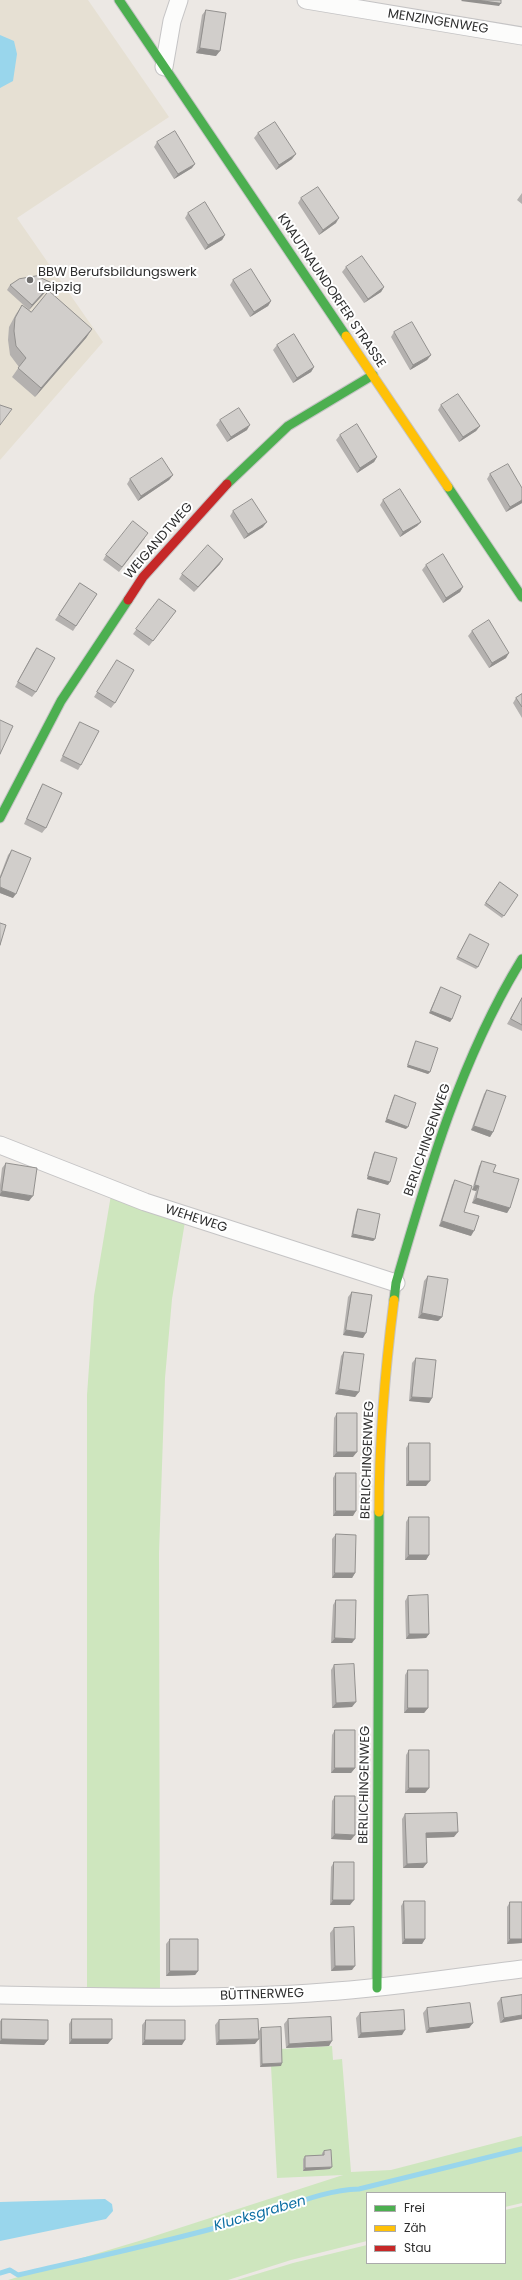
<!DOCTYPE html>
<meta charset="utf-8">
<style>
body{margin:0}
#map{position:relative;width:522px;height:2280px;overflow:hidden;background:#ece8e4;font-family:Poppins,sans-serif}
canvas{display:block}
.legend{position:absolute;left:366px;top:2192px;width:140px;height:72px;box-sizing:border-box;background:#fff;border:1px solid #ababab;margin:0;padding:5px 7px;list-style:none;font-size:12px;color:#2e2e2e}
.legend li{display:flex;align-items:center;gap:8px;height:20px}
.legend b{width:20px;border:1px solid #ababab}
</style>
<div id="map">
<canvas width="522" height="2280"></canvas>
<ul class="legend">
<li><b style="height:5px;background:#4caf50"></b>Frei</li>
<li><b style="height:5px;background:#ffc107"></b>Zäh</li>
<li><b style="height:5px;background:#c62828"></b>Stau</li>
</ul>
</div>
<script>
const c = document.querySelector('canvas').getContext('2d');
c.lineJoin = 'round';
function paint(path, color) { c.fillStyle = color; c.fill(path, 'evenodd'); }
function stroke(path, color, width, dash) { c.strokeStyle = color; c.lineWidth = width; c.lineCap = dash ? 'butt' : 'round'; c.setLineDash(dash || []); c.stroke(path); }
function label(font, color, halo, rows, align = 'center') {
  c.font = font + ' Poppins,sans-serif'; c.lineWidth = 4; c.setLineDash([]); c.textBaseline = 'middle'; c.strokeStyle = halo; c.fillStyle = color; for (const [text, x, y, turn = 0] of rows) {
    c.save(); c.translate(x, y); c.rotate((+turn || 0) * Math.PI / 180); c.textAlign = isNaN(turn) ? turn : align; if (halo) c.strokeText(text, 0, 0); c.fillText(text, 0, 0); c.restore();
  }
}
const education = new Path2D(`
 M0 0H88L169 117 17 218 103 342 0 460Z`);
const green = new Path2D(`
 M112 1189 186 1216 172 1299 165 1378 159 1553 160 1996H87V1395L94 1296Z
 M332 2046 333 2060 342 2059 351 2172 391 2170 522 2136V2203L505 2207V2193H367V2241L291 2260 228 2280H8L139 2241 343 2175 277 2178 271 2066H281L280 2049Z
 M522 2206V2280H237L293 2263 367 2245V2263H505V2210Z`);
const water = new Path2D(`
 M0 35 14 41 17 54 13 81 0 88Z
 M105 2199 112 2204 113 2211 106 2219 0 2241V2202Z`);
const stream = new Path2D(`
 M0 2273 10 2270 18 2275C95 2257 172 2241 248 2219 284 2209 321 2190 359 2189L522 2149`);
const street = new Path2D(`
 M306 0 522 36
 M164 67 172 21 179 0
 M0 1145 145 1202 396 1283
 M0 1995C108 1997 216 2000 324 1992 390 1988 456 1977 522 1969`);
const fast = new Path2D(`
 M119 0 346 336
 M227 484 288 426 373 375
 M448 487 522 597
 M0 818 61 701 128 600
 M394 1300 396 1283C428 1172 461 1058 522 959
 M377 1988 379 1512`);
const slow = new Path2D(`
 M346 336 448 487
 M379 1512C379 1440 385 1370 394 1300`);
const jam = new Path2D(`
 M128 600 143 577 227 484`);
const wall = new Path2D(`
 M206 10 216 56 196 53 202 15Z
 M258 133 292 159 276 170 254 138Z
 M157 142 192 168 174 179 154 147Z
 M522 193V204L517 200Z
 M301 198 336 223 319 235 298 203Z
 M188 213 225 235 222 240 205 250 185 218Z
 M346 267 384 287 381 292 364 303 342 272Z
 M233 280 271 301 268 306 250 317 230 285Z
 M10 285 49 288 29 310 7 290Z
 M22 305 31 312 92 329 86 338 35 397 12 377 19 367 10 355 8 340 9 327 16 314Z
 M394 332 431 355 427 360 410 370 391 337Z
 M277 345 314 367 311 372 293 383 273 350Z
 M441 405 480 426 476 431 459 442 438 410Z
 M220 420 247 430 227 442 216 425Z
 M340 435 377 457 374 462 357 473 336 440Z
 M490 474 522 488V503L506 512 487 479Z
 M173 475 169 480 138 501 127 484 130 479Z
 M383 500 421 522 417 526 400 537 380 505Z
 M233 511 263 527 244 539 230 516Z
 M145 538 119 572 103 560 106 555Z
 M220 564 194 592 179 579 182 574Z
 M426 565 463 587 460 592 443 603 422 570Z
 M80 583 97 594 73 631 55 620Z
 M159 599 176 611 149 646 133 634Z
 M472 631 506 658 489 668 468 636Z
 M37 648 36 692 32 697 15 687 33 653Z
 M117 660 115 703 111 708 94 697Z
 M522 694V718L513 703 516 698Z
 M80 722 81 765 78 770 60 761 77 727Z
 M43 784 46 828 42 833 24 824 40 789Z
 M12 850 13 898 0 893V876L8 855Z
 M500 882 518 895 502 918 484 905Z
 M470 934 478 967 476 969 456 959Z
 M441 987 452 1019 450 1022 429 1013 439 990Z
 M522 998V1031L507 1024 519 1003Z
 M416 1041 430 1072 428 1074 407 1067 415 1043Z
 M487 1090 493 1132 490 1137 471 1130 484 1094Z
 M395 1095 406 1129 385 1122 393 1098Z
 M375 1152 388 1185 367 1179 373 1154Z
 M482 1161 493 1172 510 1208 507 1213 472 1203 476 1191 472 1190 479 1166Z
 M6 1163 29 1201 0 1196V1185L2 1168Z
 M455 1180 464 1212 471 1236 439 1226 452 1185Z
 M358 1209 375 1239 373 1241 351 1237 356 1212Z
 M428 1276 442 1317 438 1321 418 1318 424 1281Z
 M352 1292 363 1338 343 1335 348 1297Z
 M344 1352 359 1392 355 1397 335 1394 341 1356Z
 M416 1358 432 1398 429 1403 409 1401 412 1363Z
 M337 1413 353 1457H333L334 1418Z
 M409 1443 426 1486H406V1448Z
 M336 1473 353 1516H333V1478Z
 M409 1517 429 1555 426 1560H405L406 1522Z
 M336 1534 355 1573 352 1578H332V1539Z
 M408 1596 429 1634 426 1638 406 1639 405 1601Z
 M336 1600 352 1643H331L333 1605Z
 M334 1665 352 1707 332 1708 331 1670Z
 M408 1670 428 1708 424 1713H404L405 1675Z
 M335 1730 355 1768 351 1773H331L332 1735Z
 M409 1750 429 1788 425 1793H405L406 1755Z
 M335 1796 351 1840 331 1839 332 1801Z
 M405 1814 454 1837 426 1838 427 1863 423 1868H403L402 1819Z
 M334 1862 350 1905H330L331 1867Z
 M404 1901 425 1939 422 1944H402L401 1906Z
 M510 1902H522V1943L507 1944V1907Z
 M334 1928 352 1970 331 1971 330 1933Z
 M170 1939 198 1971 195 1975 166 1976V1944Z
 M522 1995 500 2023 497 2003 501 1998Z
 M427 2008 473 2023 469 2028 426 2033 423 2013Z
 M360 2013 402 2035 358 2038 356 2018Z
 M2 2019 48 2040 44 2045 0 2044V2021Z
 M72 2019 108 2044H69V2024Z
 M288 2019 329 2046 286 2048 284 2024Z
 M146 2020 182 2045H142V2025Z
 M219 2020 255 2044 216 2045 215 2025Z
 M261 2028 281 2066 260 2067 259 2031Z
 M324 2151 330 2169 303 2171V2159L305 2156 322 2155V2153Z`);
const shadedWall = new Path2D(`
 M462 0H477L501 3 499 6 461 1Z
 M200 48 220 51 216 56 196 53Z
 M296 154 292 159 276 170 279 165Z
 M195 164 192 168 174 179 178 174Z
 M339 218 336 223 319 235 323 230Z
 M225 235 222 240 205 250 208 245Z
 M52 283 49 288 29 310 32 305Z
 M384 287 381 292 364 303 368 299Z
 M271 301 268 306 250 317 254 312Z
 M92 329 86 338 35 397 41 388Z
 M431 355 427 360 410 370 413 365Z
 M314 367 311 372 293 383 297 378Z
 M250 425 247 430 227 442 231 437Z
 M480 426 476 431 459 442 463 437Z
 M377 457 374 462 357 473 360 468Z
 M173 475 169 480 138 501 141 496Z
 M522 500V503L506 512 510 507Z
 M267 522 263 527 244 539 248 534Z
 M421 522 417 526 400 537 403 532Z
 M223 559 220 564 194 592 198 587Z
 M463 587 460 592 443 603 446 598Z
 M509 653 506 658 489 668 492 663Z
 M0 887 16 894 13 898 0 893Z
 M431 1011 452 1019 450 1022 429 1013Z
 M408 1065 430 1072 428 1074 407 1067Z
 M387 1119 408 1127 406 1129 385 1122Z
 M474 1126 493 1132 490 1137 471 1130Z
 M368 1176 390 1182 388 1185 367 1179Z
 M475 1185 479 1186 476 1191 472 1190Z
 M2 1191 33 1196 29 1201 0 1196V1194Z
 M476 1198 510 1208 507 1213 472 1203Z
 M442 1221 474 1231 471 1236 439 1226Z
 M353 1234 375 1239 373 1241 351 1237Z
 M422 1313 442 1317 438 1321 418 1318Z
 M346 1330 366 1333 363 1338 343 1335Z
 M339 1389 359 1392 355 1397 335 1394Z
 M412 1397 432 1398 429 1403 409 1401Z
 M337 1452H357L353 1457H333Z
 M409 1481H430L426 1486H406Z
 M336 1511H356L353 1516H333Z
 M409 1555H429L426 1560H405Z
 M335 1573H355L352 1578H332Z
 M409 1634H429L426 1638 406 1639Z
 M335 1638 355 1639 352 1643H331Z
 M356 1702 352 1707 332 1708 336 1703Z
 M408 1708H428L424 1713H404Z
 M335 1768H355L351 1773H331Z
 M409 1788H429L425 1793H405Z
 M458 1832 454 1837 423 1838 426 1833Z
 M335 1834 355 1835 351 1840 331 1839Z
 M427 1863 423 1868H403L407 1864Z
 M333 1900H354L350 1905H330Z
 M405 1939H425L422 1944H402Z
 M510 1939H522V1943L507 1944Z
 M335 1966H355L352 1970 331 1971Z
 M170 1971H198L195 1975 166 1976Z
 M522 2015V2019L500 2023 504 2018Z
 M473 2023 469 2028 426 2033 429 2028Z
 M405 2030 402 2035 358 2038 361 2033Z
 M2 2039 48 2040 44 2045 0 2044V2041Z
 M72 2039H112L108 2044H69Z
 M259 2039 255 2044 216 2045 219 2040Z
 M145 2040H185L182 2045H142Z
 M332 2041 329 2046 286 2048 289 2044Z
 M282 2063 281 2066 260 2067 262 2064Z
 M332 2167 330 2169 303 2171 305 2168Z`);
const building = new Path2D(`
 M477 0H501V3Z
 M206 10 226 13 220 51 200 48Z
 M275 122 296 154 279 165 258 133Z
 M175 131 195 164 178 174 157 142Z
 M318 187 339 218 323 230 301 198Z
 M205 202 225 235 208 245 188 213Z
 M362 256 384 287 368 299 346 267Z
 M251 269 271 301 254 312 233 280Z
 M37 276 52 283 32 305 10 285 19 279Z
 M49 291 92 329 41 388 18 368 26 358 16 346 14 331 15 318 22 305 31 312Z
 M412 322 431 355 413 365 394 332Z
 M294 334 314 367 297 378 277 345Z
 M458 394 480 426 463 437 441 405Z
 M0 405 12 409 0 425Z
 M239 408 250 425 231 437 220 420Z
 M357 424 377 457 360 468 340 435Z
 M162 458 173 475 141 496 130 479Z
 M508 464 522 488V500L510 507 490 474Z
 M400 489 421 522 403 532 383 500Z
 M252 499 267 522 248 534 233 511Z
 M133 521 148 533 122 567 106 555Z
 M208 545 223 559 198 587 182 574Z
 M443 554 463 587 446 598 426 565Z
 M80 583 97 594 76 626 59 615Z
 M159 599 176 611 153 641 136 629Z
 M489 620 509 653 492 663 472 631Z
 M37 648 55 658 36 692 18 682Z
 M117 660 134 670 115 703 97 692Z
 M522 694V707L516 698Z
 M0 720 13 726 0 754Z
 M80 722 99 731 81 765 63 756Z
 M43 784 62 793 46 828 27 819Z
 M12 850 31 858 16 894 0 887V879Z
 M500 882 518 895 504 916 486 903Z
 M0 923 6 925 0 945Z
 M470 934 489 944 478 967 458 957Z
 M441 987 461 996 452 1019 431 1011Z
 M522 998V1025L511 1019Z
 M416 1041 438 1048 430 1072 408 1065Z
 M487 1090 506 1096 493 1132 474 1126Z
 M395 1095 416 1103 408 1127 387 1119Z
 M375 1152 397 1158 390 1182 368 1176Z
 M482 1161 496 1165 493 1172 519 1179 510 1208 476 1198 479 1186 475 1185Z
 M6 1163 37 1168 33 1196 2 1191Z
 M455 1180 472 1186 464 1212 479 1216 474 1231 442 1221Z
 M358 1209 380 1214 375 1239 353 1234Z
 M428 1276 448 1279 442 1317 422 1313Z
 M352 1292 372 1295 366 1333 346 1330Z
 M344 1352 364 1354 359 1392 339 1389Z
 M416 1358 436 1360 432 1398 412 1397Z
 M337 1413H357V1452H337Z
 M409 1443H430V1481H409Z
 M336 1473H356V1511H336Z
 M409 1517H429V1555H409Z
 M336 1534 356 1535 355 1573H335Z
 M428 1595 429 1634H409L408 1596Z
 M336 1600H356L355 1639 335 1638Z
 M354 1664 356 1702 336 1703 334 1665Z
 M408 1670H428V1708H408Z
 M335 1730H355V1768H335Z
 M409 1750H429V1788H409Z
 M335 1796H355V1835L335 1834Z
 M457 1813 458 1832 426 1833 427 1863 407 1864 405 1814Z
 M334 1862H354V1900H333Z
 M404 1901H425V1939H405Z
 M510 1902H522V1939H510Z
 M354 1927 355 1966H335L334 1928Z
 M170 1939H198V1971H170Z
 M522 1995V2015L504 2018 501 1998Z
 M470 2003 473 2023 429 2028 427 2008Z
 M404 2010 405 2030 361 2033 360 2013Z
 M331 2017 332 2041 289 2044 288 2019Z
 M2 2019 48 2020V2040L2 2039Z
 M72 2019H112V2039H72Z
 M258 2019 259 2039 219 2040V2020Z
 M146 2020H185V2040H145Z
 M281 2027 282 2063 262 2064 261 2028Z
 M331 2150 332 2167 305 2168V2156L324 2155V2151Z`);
const markers = [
 [30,280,4,"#706f6e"]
];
const streetNames = [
 ["MENZINGENWEG",438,22,9],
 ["KNAUTNAUNDORFER STRASSE",331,291,56],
 ["WEIGANDTWEG",159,541,-49],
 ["BERLICHINGENWEG",428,1140,-71],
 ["WEHEWEG",196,1219,18],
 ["BERLICHINGENWEG",368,1460,-88],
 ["BERLICHINGENWEG",365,1785,-89],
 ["BÜTTNERWEG",262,1995,-2]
];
const poiNames = [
 ["BBW Berufsbildungswerk",38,273],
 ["Leipzig",38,288]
];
const waterNames = [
 ["Klucksgraben",260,2214,-16]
];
paint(education, '#e6e0d3');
paint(green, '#cee6be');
paint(water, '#99d6ec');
stroke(stream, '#99d6ec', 5);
stroke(street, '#c5c4c5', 19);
stroke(fast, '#c5c4c5', 11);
stroke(slow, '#c5c4c5', 11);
stroke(jam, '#c5c4c5', 11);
stroke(street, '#fcfcfb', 17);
stroke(fast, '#4caf50', 9);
stroke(slow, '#ffc107', 9);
stroke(jam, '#c62828', 9);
paint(wall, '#b4b1af');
paint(shadedWall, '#92908e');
paint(building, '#d1cecb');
stroke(building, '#92908e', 1);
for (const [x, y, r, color] of markers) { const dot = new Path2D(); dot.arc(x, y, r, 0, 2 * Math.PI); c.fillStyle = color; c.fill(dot); stroke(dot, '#fff', 1.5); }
label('13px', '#2e2e2e', '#fff', streetNames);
label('13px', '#2e2e2e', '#fff', poiNames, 'left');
label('italic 14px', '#0d6fa3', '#fff', waterNames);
</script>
